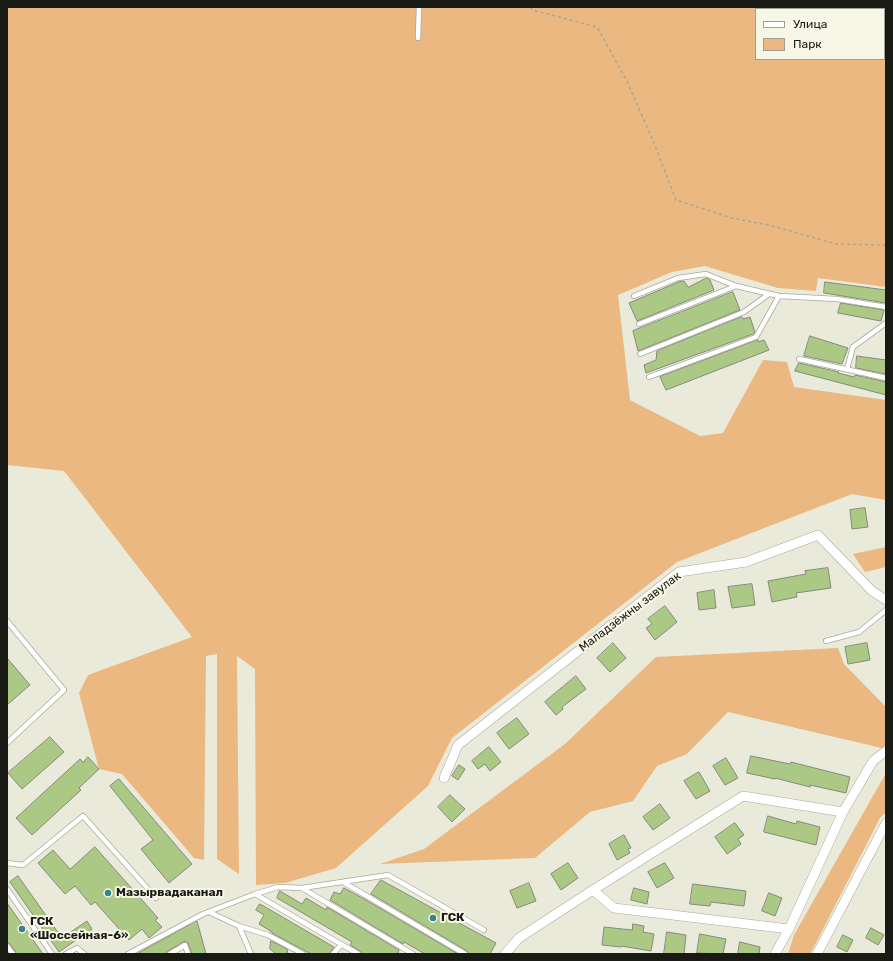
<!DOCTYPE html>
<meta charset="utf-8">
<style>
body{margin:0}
#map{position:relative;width:893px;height:961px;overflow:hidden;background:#eaeada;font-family:Rubik,sans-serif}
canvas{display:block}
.frame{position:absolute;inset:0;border:8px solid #1a1a14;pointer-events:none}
.legend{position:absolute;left:755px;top:8px;width:130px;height:52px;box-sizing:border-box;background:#f7f7e7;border:1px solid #9f9f93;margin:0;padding:5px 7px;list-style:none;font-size:12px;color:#1a1a14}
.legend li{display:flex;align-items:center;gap:8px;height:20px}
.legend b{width:20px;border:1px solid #9f9f93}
</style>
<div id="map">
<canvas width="893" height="961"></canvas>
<div class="frame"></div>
<ul class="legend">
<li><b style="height:5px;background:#fff"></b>Улица</li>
<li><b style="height:11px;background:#eab880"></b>Парк</li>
</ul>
</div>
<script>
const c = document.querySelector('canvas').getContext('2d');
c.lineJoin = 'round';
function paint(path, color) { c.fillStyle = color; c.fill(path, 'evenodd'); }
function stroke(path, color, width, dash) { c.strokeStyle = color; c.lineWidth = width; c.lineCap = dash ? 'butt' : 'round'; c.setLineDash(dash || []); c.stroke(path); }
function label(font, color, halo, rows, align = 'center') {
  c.font = font + ' Rubik,sans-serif'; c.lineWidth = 4; c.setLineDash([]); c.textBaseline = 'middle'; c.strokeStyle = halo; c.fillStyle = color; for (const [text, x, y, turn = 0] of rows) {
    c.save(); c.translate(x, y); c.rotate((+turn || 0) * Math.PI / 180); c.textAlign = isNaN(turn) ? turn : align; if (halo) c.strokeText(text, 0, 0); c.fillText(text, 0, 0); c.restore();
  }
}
const green = new Path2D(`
 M7 7H886V287L818 278 816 291 778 288 705 266 672 272 618 295 630 400 700 436 723 433 763 360 787 362 794 387 886 400V500L852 494 677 562 452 738 428 786 336 868 285 883 256 885 255 669 237 656 239 874 217 859V654L206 656 204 860 194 858 122 774 99 769 79 693 88 675 192 637 64 471 7 465ZM756 9H884V59H756Z
 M886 547V567L865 572 853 554Z
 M838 648 844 664 886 707V749L728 712 687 754 657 766 633 801 590 812 535 858 380 864 424 849 565 744 656 657Z
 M886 773V812L880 818 818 939 810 954H788L794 935Z`);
const building = new Path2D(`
 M707 278 710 280 714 290 637 321 629 303 681 281H684L688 287Z
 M825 282 886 290V303L824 293Z
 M733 292 740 310 638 351 633 331Z
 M841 303 884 310 881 321 838 313Z
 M742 317 743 319 750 317 755 332 753 334 646 373 644 365 656 360 657 351Z
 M810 336 848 348 842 364 804 356Z
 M758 340V342L764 340 769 350 666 390 660 377Z
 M857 356 886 360V374L856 368Z
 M799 363 839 372 838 373 854 377 855 375 886 382V395L795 371Z
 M865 508 868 527 852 529 850 510Z
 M828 568 831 588 796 593 797 597 772 602 768 581 806 574 805 571Z
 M752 584 755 605 732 608 728 587Z
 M714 590 716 608 699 610 697 593Z
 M665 606 677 622 655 640 646 628 652 624 648 619Z
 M613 643 626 658 610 672 597 658Z
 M867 643 870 660 848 664 845 647Z
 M7 658 30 685 7 705Z
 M576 676 586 689 562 707 563 709 556 715 545 702Z
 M517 718 529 734 509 749 497 733Z
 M50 737 64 752 22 789 8 773Z
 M489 747 501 762 490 771 485 764 478 769 472 761Z
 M751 756 790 764 791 762 850 777 846 793 810 785V787L775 778V779L747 773Z
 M88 757 99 769 79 788 81 790 32 835 16 818 80 759 83 762Z
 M726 758 738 778 725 785 713 766Z
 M459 765 465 769 458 780 452 776Z
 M699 772 710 791 696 799 684 781Z
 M119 779 192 864 169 883 141 849 153 840 110 786Z
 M450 795 465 809 452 822 438 807Z
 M660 804 670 818 653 830 643 817Z
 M768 816 796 824 797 821 820 827 816 845 764 832Z
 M735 823 744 835 738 839 741 844 727 854 715 837Z
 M624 835 631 848 628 849 630 853 617 860 609 844Z
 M95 847 158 918 155 920 162 927 149 938 142 929 129 940 95 902 91 905 75 886 65 894 38 863 53 850 70 869Z
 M568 863 578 878 561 890 551 874Z
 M665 863 674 878 657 888 648 872Z
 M18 876 62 938 87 921 92 929 59 952 10 882Z
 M381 880 496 943 490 954H469L467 951 371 894Z
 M529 883 536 901 517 908 510 891Z
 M693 884 746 891 744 906 711 902 710 906 690 904Z
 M344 888 366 900 458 954H425L404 942 403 944 330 900 334 892 340 894Z
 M634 888 649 892 647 904 631 900Z
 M280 891 302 904 306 898 326 910 327 907 399 950 398 954H362L360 951 350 945 352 942 277 898Z
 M769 893 782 898 775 916 762 911Z
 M7 903 43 954H17L10 944 7 942Z
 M260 904 334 947 329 954H311L272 933V932L259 924 264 915 256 910Z
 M197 921 206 954H192L188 943 185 941 168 951 166 954H137Z
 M633 924 644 926 643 932 654 934 651 951 621 946V947L602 945 604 927 632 930Z
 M871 928 884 935 878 945 866 938Z
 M667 932 686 935 684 954H664Z
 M700 934 726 939 723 954 697 953Z
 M843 935 853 940 847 952 837 947Z
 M271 941 287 949 288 954H276L270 949Z
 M740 942 760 947 759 954H738Z`);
const path = new Path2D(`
 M531 7 532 10 597 27 626 79 654 143 676 200 732 218 773 226 836 244 886 245`);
const service = new Path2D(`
 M418 38 419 7
 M634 296 678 278 706 274 736 286
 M639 324 736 286 779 296 837 299 886 307
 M640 354 744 312 769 294
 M799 359 886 378
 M847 369 853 347 886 323
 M649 377 756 337 779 296
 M7 621 64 690 7 743
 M826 641 859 632 886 610
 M7 863 23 865 83 816 156 898
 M343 882 465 954
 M302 888 413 954
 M7 889 52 954
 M255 894 278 887 302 888 388 875 484 930
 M209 912 239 926 251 954
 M239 926 268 935 303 954
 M7 946 13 954
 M66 954 77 948 84 954
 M128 954 203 914 255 894 358 954
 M170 954 185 945 188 954
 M333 954 341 945`);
const minor = new Path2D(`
 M444 778 458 745 679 572 746 562 818 535 872 591 886 600
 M593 890 614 908 789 929
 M505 954 519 938 593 890 743 796 843 812
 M775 954 789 929 843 812 873 761 886 751
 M817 954 886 823`);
const markers = [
 [108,893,4,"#3a8289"],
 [433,918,4,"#3a8289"],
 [22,929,4,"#3a8289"]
];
const streetNames = [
 ["Маладзёжны завулак",630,612,-37]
];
const poiNames = [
 ["Мазырвадаканал",116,893],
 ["ГСК",441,918],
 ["ГСК",30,922],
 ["«Шоссейная-6»",30,936]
];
paint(green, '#eab880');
paint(building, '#acc885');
stroke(building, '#848a7d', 1);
stroke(service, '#aaaa9c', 6);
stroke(minor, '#aaaa9c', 10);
stroke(path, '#a7a79a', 1.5, [3, 3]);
stroke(service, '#fff', 4.5);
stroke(minor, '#fff', 9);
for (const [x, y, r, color] of markers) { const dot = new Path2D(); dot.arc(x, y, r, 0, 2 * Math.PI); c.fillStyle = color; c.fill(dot); stroke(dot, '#f7f7e7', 1.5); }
label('12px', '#1a1a14', '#f7f7e7', streetNames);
label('bold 12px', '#1a1a14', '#f7f7e7', poiNames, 'left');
</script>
